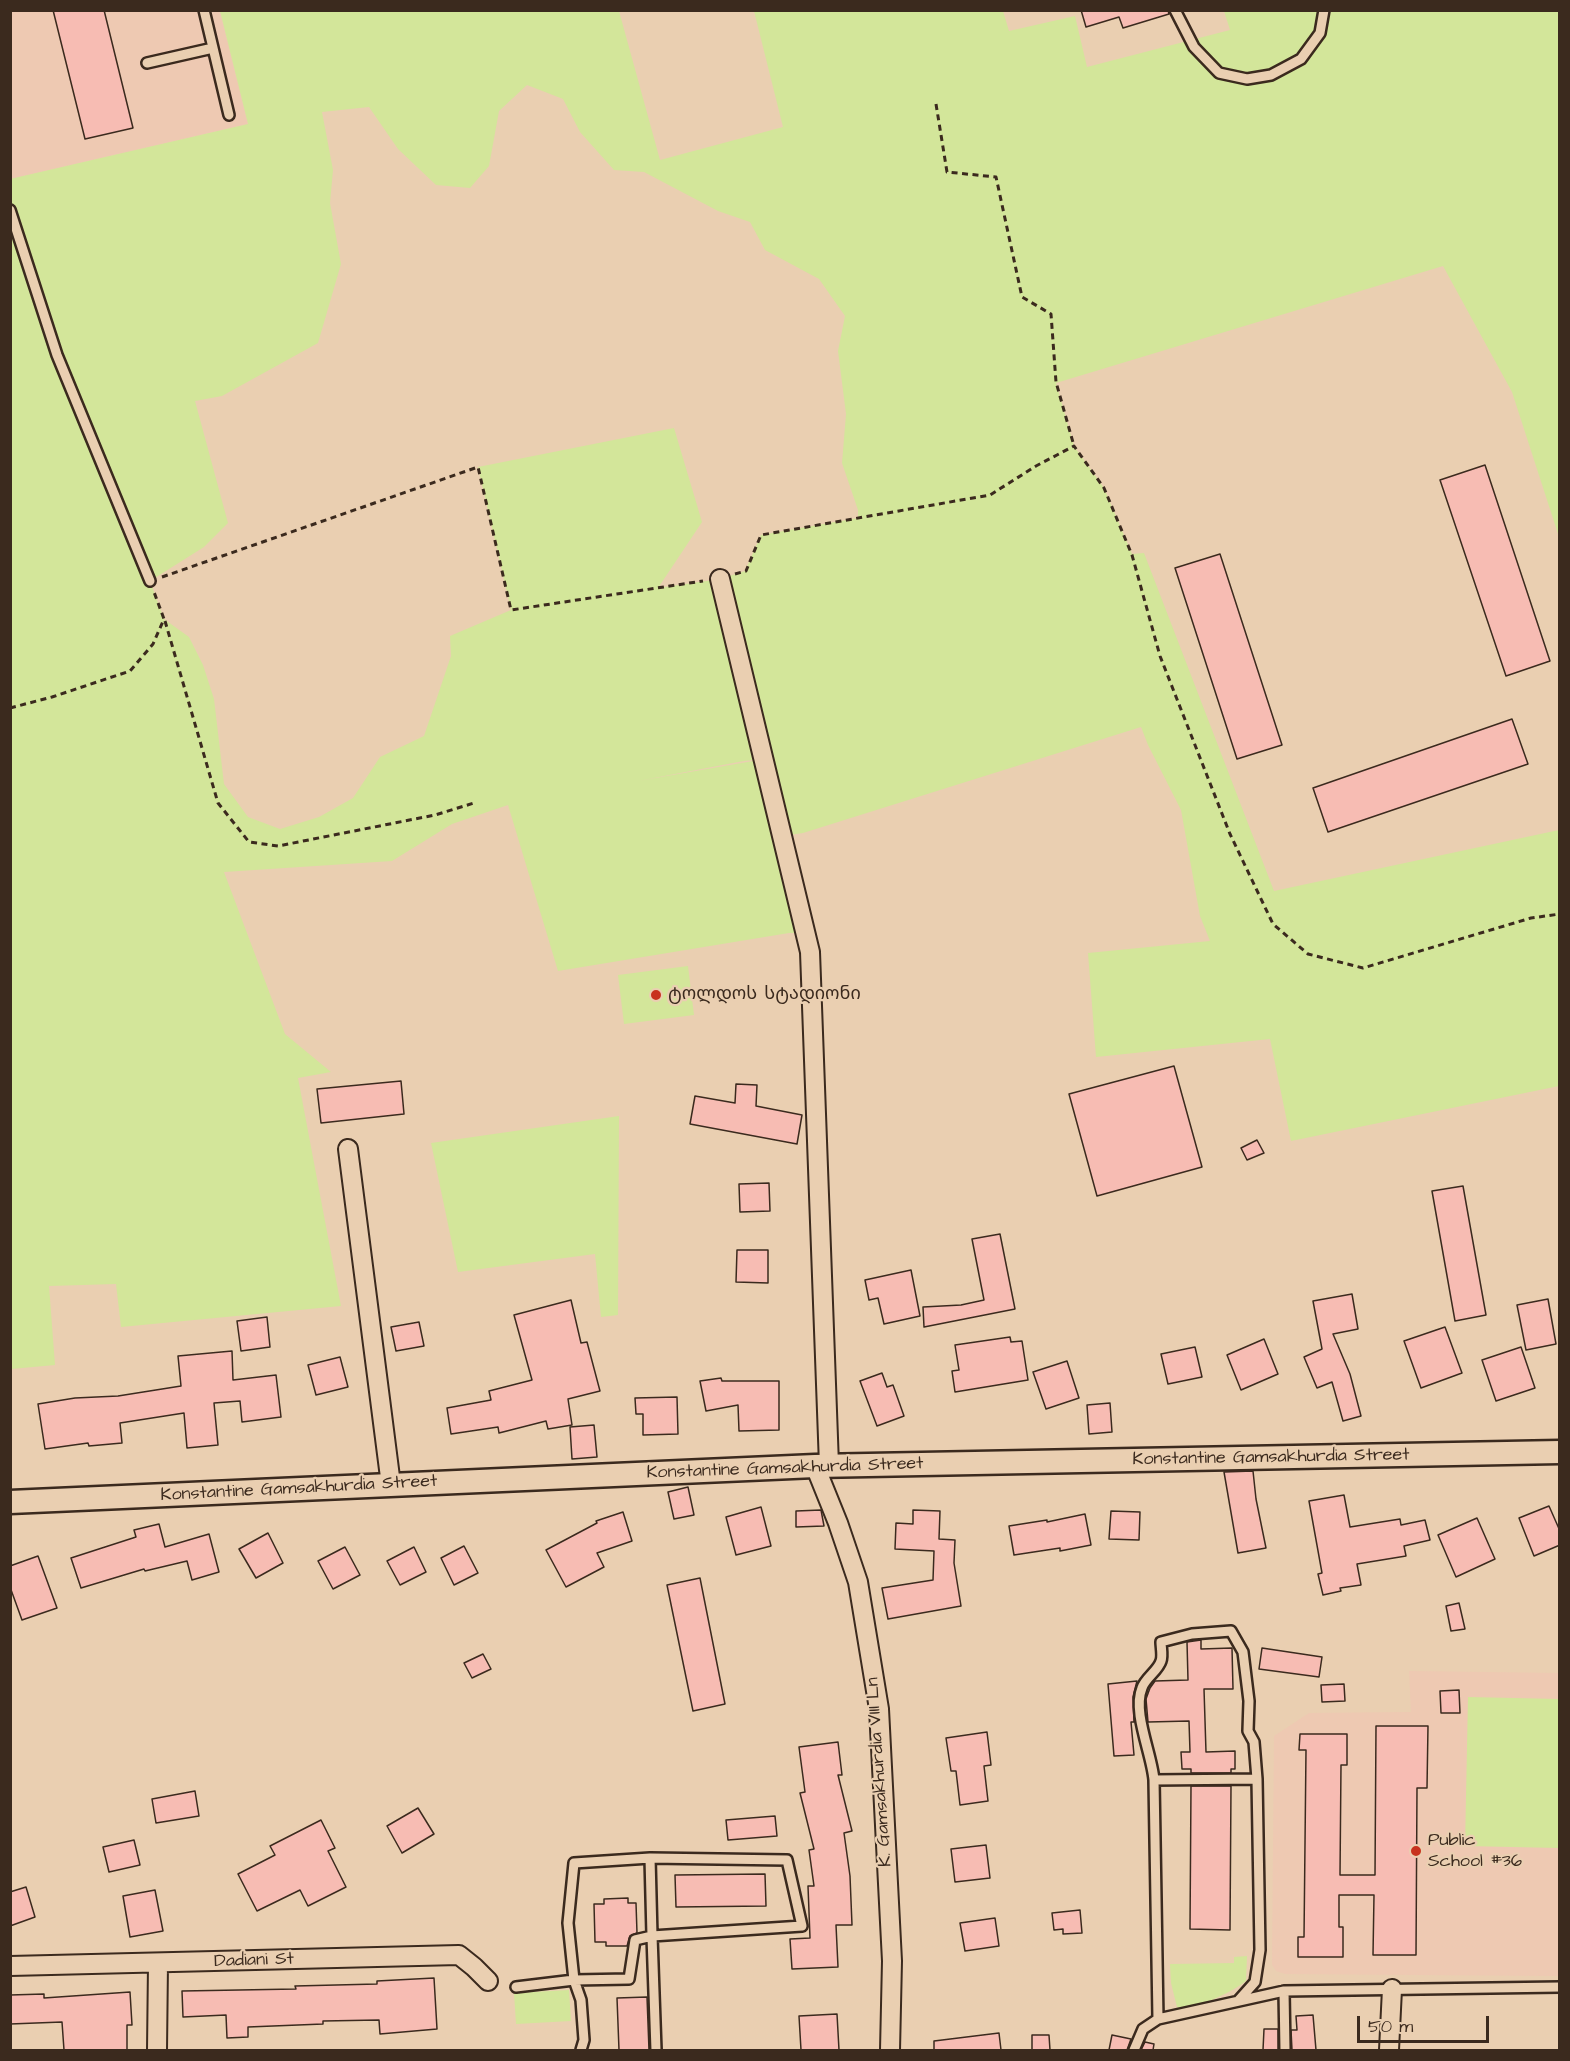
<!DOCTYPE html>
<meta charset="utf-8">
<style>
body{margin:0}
#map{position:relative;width:1570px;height:2061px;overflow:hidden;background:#eacfb1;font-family:"Architects Daughter",sans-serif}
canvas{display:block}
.frame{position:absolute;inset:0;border:12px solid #3b2a1e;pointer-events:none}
.scale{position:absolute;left:1357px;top:2016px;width:132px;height:27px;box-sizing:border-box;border:3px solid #3b2a1e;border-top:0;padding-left:8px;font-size:18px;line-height:21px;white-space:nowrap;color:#3b2a1e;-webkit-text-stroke:4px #eacfb1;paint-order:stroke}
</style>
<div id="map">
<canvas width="1570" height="2061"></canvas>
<div class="frame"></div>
<div class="scale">50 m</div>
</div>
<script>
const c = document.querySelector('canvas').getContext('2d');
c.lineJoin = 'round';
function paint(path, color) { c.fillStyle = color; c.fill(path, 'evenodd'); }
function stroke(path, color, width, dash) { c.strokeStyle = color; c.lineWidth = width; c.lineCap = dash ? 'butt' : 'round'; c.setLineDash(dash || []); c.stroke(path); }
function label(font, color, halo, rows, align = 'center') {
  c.font = font + ' "Architects Daughter","Noto Sans Georgian",sans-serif'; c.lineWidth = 4.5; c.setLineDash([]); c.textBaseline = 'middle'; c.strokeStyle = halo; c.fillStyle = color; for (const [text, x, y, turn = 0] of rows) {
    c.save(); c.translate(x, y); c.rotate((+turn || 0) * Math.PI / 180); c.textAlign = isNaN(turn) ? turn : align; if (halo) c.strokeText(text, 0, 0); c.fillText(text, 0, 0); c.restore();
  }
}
const built = new Path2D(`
 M10 11H220L248 124 11 179Z
 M1409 1671 1559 1673V1976L1285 1974 1276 1971 1272 1965 1274 1736 1309 1713 1411 1712Z`);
const green = new Path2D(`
 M220 11H619L660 160 783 127 754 11H1003L1009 31 1075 16 1087 67 1230 30 1224 11H1559V537L1512 392 1443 266 1056 383 1074 446 1104 488 1132 554 1144 553 1274 891 1559 830V1086L1291 1141 1270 1039 1096 1057 1088 953 1210 941 1200 916 1181 810 1148 745 1141 727 803 833 783 836 806 933H789L558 971 508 805 452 824 392 861 224 872 285 1034 331 1072 298 1078 341 1306 121 1327 116 1284 49 1286 55 1365 11 1369 10 179 248 124ZM527 85 563 99 580 132 614 170 644 172 718 211 750 222 765 250 819 279 845 316 838 351 846 414 842 463 858 510V518L761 535 745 571 720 579 658 588 702 522 674 428 478 467 511 610 450 636 451 656 424 736 380 757 353 798 319 817 280 829 248 817 224 784 214 699 203 665 189 637 164 619 150 581 204 547 228 523 195 401 222 396 318 343 341 264 330 203 333 170 322 112 369 107 398 149 436 185 470 188 489 166 499 111ZM753 760V761L638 781 744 761Z
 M688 966 694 1015 624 1024 618 975Z
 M619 1116 618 1315 601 1317 595 1254 458 1272 431 1143Z
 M1468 1697 1559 1699V1848L1465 1846Z
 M1247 1956 1246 1981C1234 1991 1192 2012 1177 2007L1171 1983 1170 1964 1234 1963V1957Z
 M569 1990 571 2021 516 2024 514 1993Z`);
const building = new Path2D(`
 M53 10H104L133 128 85 139Z
 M1081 10H1168L1169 14 1123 28 1119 17 1086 27Z
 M1485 465 1550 661 1506 676 1440 480Z
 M1220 554 1282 745 1237 759 1175 568Z
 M1512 719 1528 764 1328 832 1313 788Z
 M1174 1066 1202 1167 1097 1196 1069 1094Z
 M401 1081 404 1114 321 1123 317 1089Z
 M736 1084 757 1085 756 1106 802 1115 797 1144 690 1124 695 1096 735 1103Z
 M1257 1140 1264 1153 1247 1160 1241 1148Z
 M769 1183 770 1211 740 1212 739 1184Z
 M1463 1186 1486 1315 1455 1321 1432 1191Z
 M1000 1234 1015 1309 924 1327 923 1307 961 1305 984 1300 972 1239Z
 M737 1250H768V1283L736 1282Z
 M911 1270 920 1316 884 1324 878 1298 869 1300 865 1280Z
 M1352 1294 1358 1329 1333 1334 1350 1374 1361 1416 1343 1421 1332 1382 1317 1388 1304 1357 1322 1349 1313 1301Z
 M1548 1299 1556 1344 1526 1350 1517 1305Z
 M571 1300 581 1343 587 1342 600 1391 568 1399 572 1425 548 1429 546 1421 499 1433 498 1427 451 1434 447 1408 491 1400 489 1391 532 1380 514 1315Z
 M267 1317 270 1347 241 1351 237 1321Z
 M419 1322 424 1346 396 1351 391 1327Z
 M1445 1327 1462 1373 1421 1388 1404 1341Z
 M1010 1337 1011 1342 1022 1341 1028 1380 955 1392 952 1371 959 1370 955 1345Z
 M1264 1339 1278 1374 1241 1390 1227 1355Z
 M1195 1347 1202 1377 1168 1384 1161 1354Z
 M1521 1347 1535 1388 1496 1401 1482 1360Z
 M232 1351 233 1380 276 1375 281 1417 242 1422 240 1401 214 1403 218 1445 187 1448 184 1413 120 1423 122 1443 89 1446 88 1443 45 1449 38 1404 75 1398 118 1396 181 1386 178 1356Z
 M340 1357 348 1387 316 1395 308 1365Z
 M1067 1361 1079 1398 1046 1409 1033 1372Z
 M882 1373 887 1387 893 1385 904 1416 877 1426 860 1381Z
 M721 1378 722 1381H779V1430L739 1431 738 1405 706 1411 700 1381Z
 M677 1397 678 1434 643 1435V1414H636L635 1398Z
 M1110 1403 1112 1432 1089 1434 1087 1405Z
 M594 1425 597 1457 572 1459 570 1427Z
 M1253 1471 1256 1499 1266 1548 1238 1553 1224 1472Z
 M688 1487 694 1515 674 1519 668 1492Z
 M1344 1495 1350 1527 1400 1519 1401 1525 1425 1520 1430 1540 1404 1546 1406 1556 1357 1564 1361 1585 1340 1588 1341 1591 1323 1595 1318 1574 1322 1573 1309 1501Z
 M1549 1506 1560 1531V1545L1534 1556 1519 1518Z
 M761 1507 771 1546 736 1555 726 1517Z
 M821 1510 824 1526 796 1527V1511Z
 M913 1510 940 1511 939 1539 955 1540 954 1563 961 1606 888 1619 882 1588 933 1580 934 1551 895 1549 896 1523 913 1524Z
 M1111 1511 1140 1512 1139 1540 1109 1539Z
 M623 1512 632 1541 597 1553 604 1567 566 1587 546 1550 597 1523 596 1521Z
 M1085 1514 1091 1545 1060 1551V1548L1014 1555 1009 1526 1047 1520V1522Z
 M1477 1518 1495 1559 1456 1577 1438 1535Z
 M159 1524 165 1547 209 1534 219 1572 192 1580 187 1561 145 1571 144 1569 81 1588 71 1558 136 1537 134 1530Z
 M268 1533 283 1563 256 1578 239 1549Z
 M464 1546 478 1573 454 1585 441 1558Z
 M345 1547 360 1575 333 1589 318 1561Z
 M414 1547 426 1572 400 1585 387 1561Z
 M38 1556 57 1608 22 1620 10 1587V1566Z
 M700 1578 725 1704 693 1711 667 1585Z
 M1459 1603 1465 1629 1451 1631 1446 1606Z
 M1201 1640V1649L1232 1648 1233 1689H1204L1206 1752 1235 1751V1769H1231V1773H1191V1769H1182L1181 1752H1190L1189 1721 1148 1722 1146 1699 1150 1688 1155 1681 1188 1680 1187 1642Z
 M1262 1648 1322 1657 1319 1677 1259 1669Z
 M483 1654 491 1669 472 1678 464 1663Z
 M1137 1681 1133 1697 1134 1722H1131L1134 1755 1114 1756 1108 1684Z
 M1344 1684 1345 1701 1322 1702 1321 1685Z
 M1459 1690 1460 1713H1441L1440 1691Z
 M1376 1726H1428L1427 1788H1417L1416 1955H1373L1374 1895H1339V1927H1343V1957H1298V1937H1304L1306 1750H1299L1300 1734H1347V1765H1341L1340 1875H1375Z
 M987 1732 991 1765 984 1766 988 1801 960 1805 956 1771H951L946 1738Z
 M838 1742 842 1775H838L852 1831 844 1833 850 1876 852 1925H836L838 1967 792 1969 790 1939 810 1938 808 1886H814L809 1850 814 1849 800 1793 805 1792 799 1747Z
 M1191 1786H1231L1230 1930 1190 1929Z
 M195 1791 199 1816 156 1823 152 1799Z
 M418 1808 434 1834 402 1853 387 1826Z
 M775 1816 777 1836 728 1840 726 1820Z
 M321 1820 335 1848 328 1851 346 1887 308 1906 300 1890 257 1911 238 1874 275 1855 270 1846Z
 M134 1840 140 1865 109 1872 103 1847Z
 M986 1845 990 1878 955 1882 951 1849Z
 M765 1874 766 1906 676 1907 675 1875Z
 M26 1887 35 1917 10 1926V1892Z
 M155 1890 163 1931 130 1937 123 1896Z
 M628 1898V1903H636L637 1933 630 1936 627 1946H606V1942H595L594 1904H604V1899Z
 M1080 1910 1082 1933 1063 1934V1929L1054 1930 1052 1913Z
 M995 1918 999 1946 965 1951 960 1923Z
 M434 1978 437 2029 380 2034 379 2020 323 2021V2024L248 2027V2037L227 2038 226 2015 183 2017 182 1991 296 1989 295 1986 377 1984V1981Z
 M130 1992 132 2025H127V2050H64L62 2022 10 2024V1995L44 1994V1998Z
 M647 1997 649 2050H619L617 1998Z
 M837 2014 839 2050H801L799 2016Z
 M1313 2015 1316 2050H1292L1291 2030H1297L1296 2016Z
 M1264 2029H1278V2050H1263Z
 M999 2033 1001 2050H934V2041Z
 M1032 2035H1049L1050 2050H1032Z
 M1112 2035 1131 2039 1127 2050H1109Z
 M1145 2042 1154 2044 1153 2050H1141Z`);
const path = new Path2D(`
 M936 104 947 172 996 177 1022 297 1051 314 1056 382 1074 446
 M735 574 746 571 761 535 990 495 1036 466 1074 446 1104 488 1132 555 1160 656 1230 834 1273 924 1308 954 1363 968 1531 918 1560 914
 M162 577 478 467 511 610 703 581
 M165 621 218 803 249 842 278 846 435 815 474 803
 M10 708 52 697 130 671 153 644 164 619 154 592`);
const service = new Path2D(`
 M204 10 229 115
 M1175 10 1194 47 1219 73 1247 79 1271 75 1301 59 1320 33 1324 10
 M147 63 213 48
 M10 210 57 355 150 581
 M1154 1780 1257 1779
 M516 1987 574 1980 629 1979 635 1940 652 1936 650 1858 787 1860 802 1926 652 1936 656 2050
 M1284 1991 1285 2050
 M1158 2019 1284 1991 1560 1987
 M581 2050 584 2040 581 2000 574 1980 568 1923 574 1863 650 1858
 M1134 2050 1143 2029 1158 2019 1154 1780C1152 1754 1132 1712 1142 1688 1145 1678 1158 1671 1161 1661 1163 1656 1161 1647 1161 1642L1192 1634 1231 1631 1243 1652 1249 1701 1248 1731 1254 1742 1257 1779 1260 1950 1255 1982 1238 2001`);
const minor = new Path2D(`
 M720 579 810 952 829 1465
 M348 1149 391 1485
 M815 1466 838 1523 858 1582 879 1709 892 1961 890 2050
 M10 1966 459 1955 474 1967 488 1981
 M157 2050 158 1964
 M1389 2050 1392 1989`);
const tertiary = new Path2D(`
 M10 1502 815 1466 1560 1452`);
const markers = [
 [656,995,6,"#c8321e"],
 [1416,1851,6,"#c8321e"]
];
const poiNames = [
 ["ტოლდოს სტადიონი",668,995],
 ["Public",1428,1841],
 ["School #36",1428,1862]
];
const streetNames = [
 ["Konstantine Gamsakhurdia Street",1271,1458,-1],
 ["Konstantine Gamsakhurdia Street",785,1469,-2],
 ["Konstantine Gamsakhurdia Street",299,1489,-3],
 ["K. Gamsakhurdia VIII Ln",880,1772,-94],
 ["Dadiani St",254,1961,-2]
];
paint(built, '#eec9b2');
paint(green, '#d3e69a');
paint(building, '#f7bcb3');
stroke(building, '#3b2a1e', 1.5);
stroke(service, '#3b2a1e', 14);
stroke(minor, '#3b2a1e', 22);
stroke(tertiary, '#3b2a1e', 27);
stroke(path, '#3b2a1e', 3, [6, 4.5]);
stroke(service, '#eacfb1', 9);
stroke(minor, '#eacfb1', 18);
stroke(tertiary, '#eacfb1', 22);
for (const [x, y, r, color] of markers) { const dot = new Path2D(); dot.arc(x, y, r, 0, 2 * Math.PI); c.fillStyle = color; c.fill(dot); stroke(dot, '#eacfb1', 2); }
label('18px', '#3b2a1e', '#eacfb1', poiNames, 'left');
label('18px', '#3b2a1e', '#eacfb1', streetNames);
</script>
